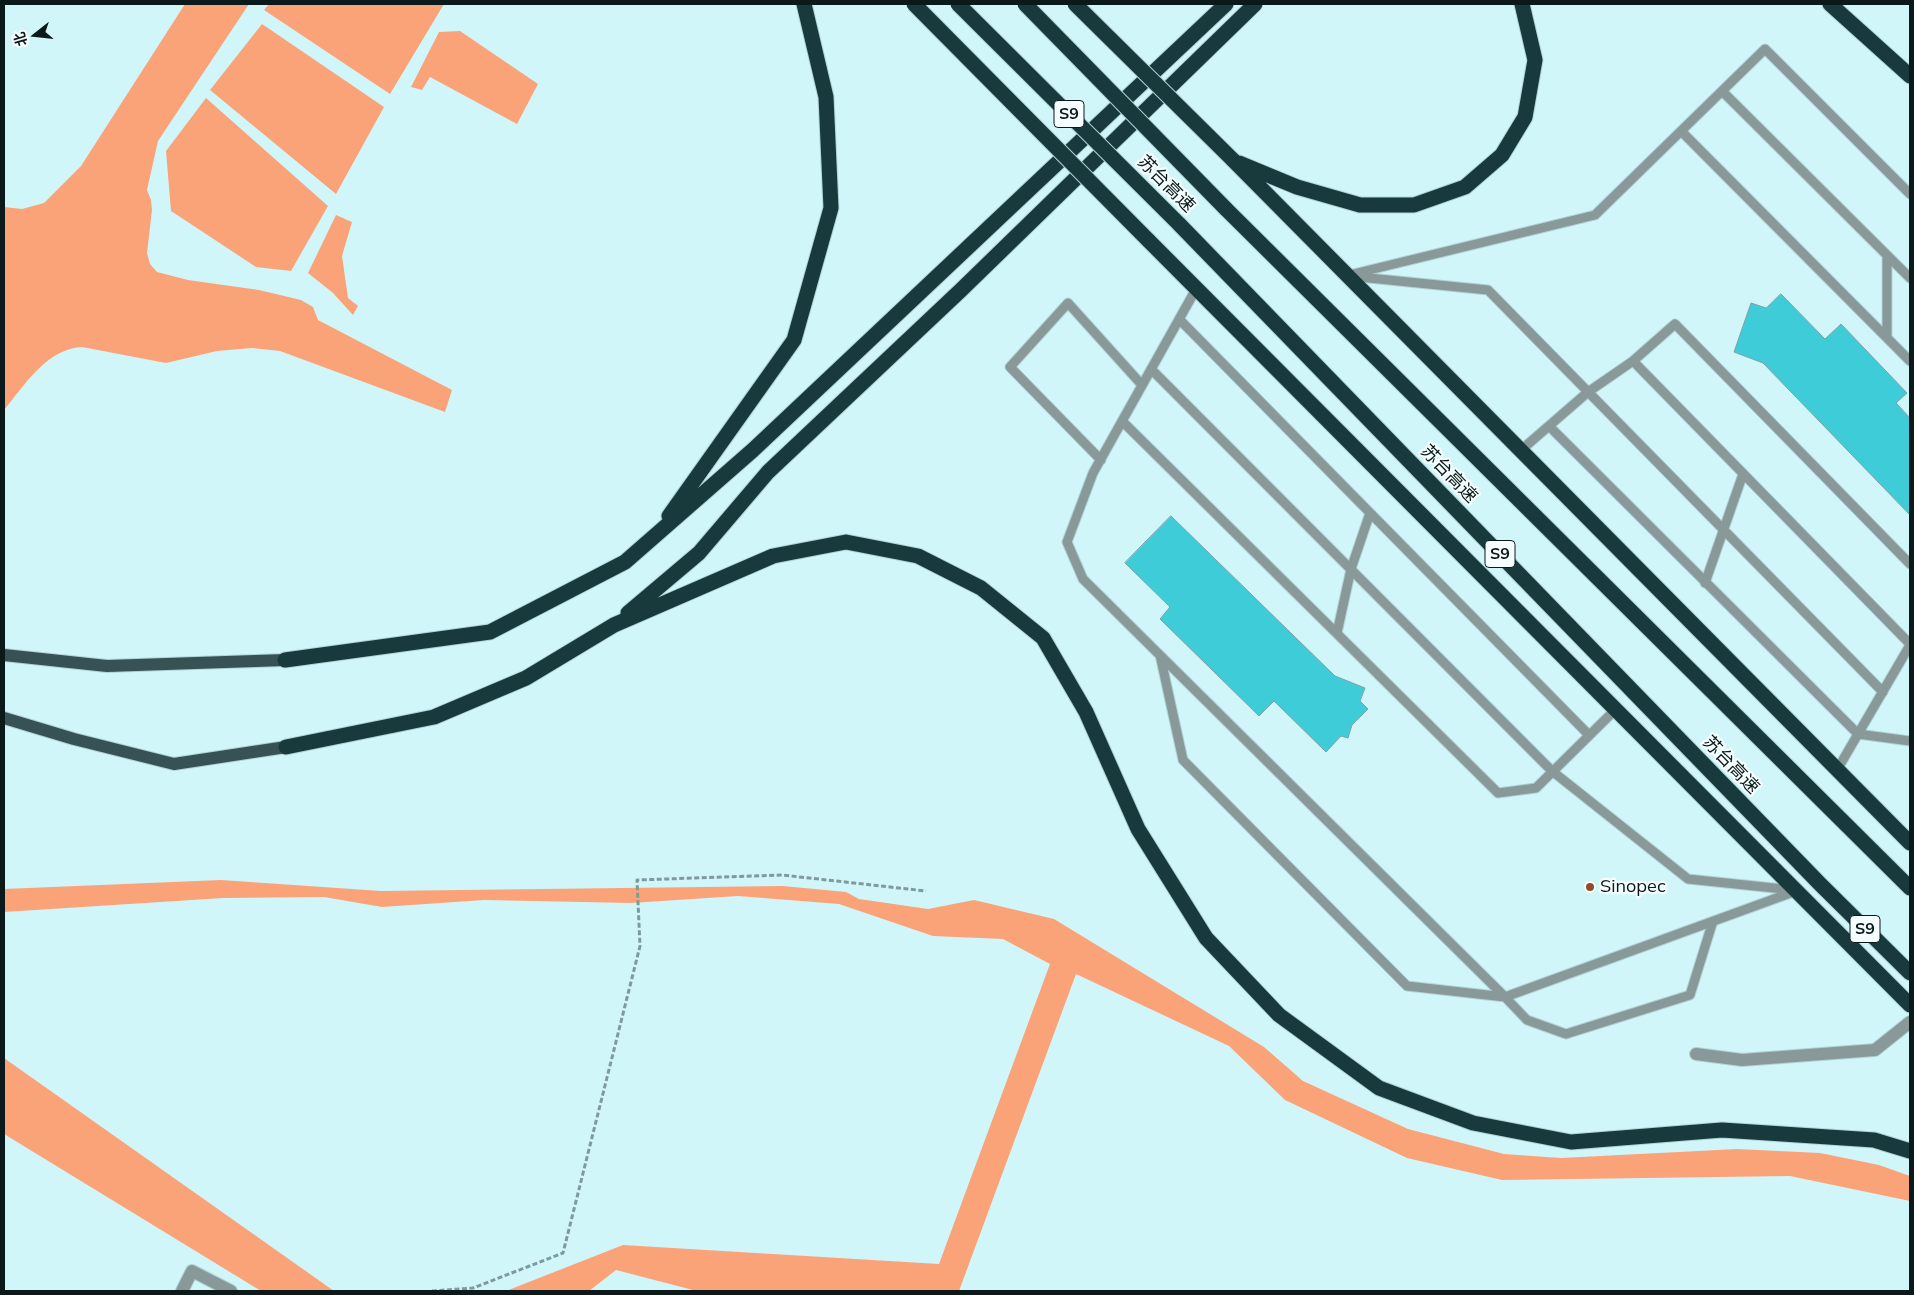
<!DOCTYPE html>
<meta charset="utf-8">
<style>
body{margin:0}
#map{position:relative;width:1914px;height:1295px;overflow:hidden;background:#d1f6fa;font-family:Mulish,"Noto Sans SC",sans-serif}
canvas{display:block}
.frame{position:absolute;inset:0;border:5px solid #0b191a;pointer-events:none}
.north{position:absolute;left:10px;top:10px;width:50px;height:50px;-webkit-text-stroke:4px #f5fdfe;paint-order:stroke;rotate:254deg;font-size:14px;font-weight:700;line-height:20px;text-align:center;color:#0b191a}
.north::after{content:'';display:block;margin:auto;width:18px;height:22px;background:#0b191a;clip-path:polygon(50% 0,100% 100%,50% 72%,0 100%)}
</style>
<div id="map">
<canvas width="1914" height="1295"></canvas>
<div class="frame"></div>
<div class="north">北</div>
</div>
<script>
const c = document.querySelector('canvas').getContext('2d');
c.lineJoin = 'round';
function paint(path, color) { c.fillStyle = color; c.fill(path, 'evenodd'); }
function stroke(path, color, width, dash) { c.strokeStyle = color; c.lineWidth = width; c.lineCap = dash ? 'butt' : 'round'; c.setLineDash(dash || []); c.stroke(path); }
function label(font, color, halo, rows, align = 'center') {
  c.font = font + ' Mulish,"Noto Sans SC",sans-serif'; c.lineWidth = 4.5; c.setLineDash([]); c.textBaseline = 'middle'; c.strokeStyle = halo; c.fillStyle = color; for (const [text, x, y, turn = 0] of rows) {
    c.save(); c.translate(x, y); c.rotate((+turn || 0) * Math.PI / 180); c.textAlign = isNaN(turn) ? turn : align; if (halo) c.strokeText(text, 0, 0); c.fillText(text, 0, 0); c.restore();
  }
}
const water = new Path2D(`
 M185 4H249L158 141 147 190 151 200 152 210 147 253 150 264 157 272 188 280 259 290 301 300 313 307 318 320 452 390 445 412 280 351 252 348 217 351 166 363 82 347C46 349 25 385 4 410V207L22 209 44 203 81 166Z
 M269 4H444L390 94 264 10Z
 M262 24 384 107 336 194 210 90Z
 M460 31 538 84 517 124 430 77 422 90 411 87 439 32Z
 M206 98 328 206 291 271 256 267 171 211 166 151Z
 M336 215 352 222 342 256 348 298 358 306 353 315 333 293 308 273Z
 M221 880 381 891 783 886 846 892 859 899 928 909 974 900 1054 919 1264 1047 1303 1081 1408 1129 1504 1154 1561 1158 1737 1149 1820 1153 1879 1165 1910 1176V1201L1790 1176 1502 1180 1407 1158 1285 1100 1229 1046 1076 974 959 1291 693 1290 616 1270 589 1291H506L623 1245 939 1264 1050 964 1003 939 933 936 839 904 738 896 631 903 484 900 382 907 324 897 223 898 4 912V889Z
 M4 1058 334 1291H261L4 1134Z`);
const building = new Path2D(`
 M1781 294 1825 339 1841 324 1907 393 1896 403 1910 418V515L1763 363 1734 352 1751 303 1766 308Z
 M1171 516 1335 676 1365 688 1360 701 1368 709 1352 725 1348 738 1341 736 1326 752 1274 701 1259 716 1160 619 1170 607 1125 563Z`);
const path = new Path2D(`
 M432 1291 473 1288 563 1253 640 946 637 880 782 875 926 891`);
const service = new Path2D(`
 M1722 91 1910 278
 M1681 131 1910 361
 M1887 255V338
 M1353 274 1595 215 1765 49 1910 194
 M1349 276 1488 290 1883 692
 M1196 289 1093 473 1067 542 1083 579 1505 997 1796 891
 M1179 319 1589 735
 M1633 361 1910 644
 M1151 369 1552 771 1688 879 1793 890
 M1122 421 1498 793 1536 788 1616 709
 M1549 426 1858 734 1910 741
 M1520 451 1588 392 1633 361 1675 324 1910 564
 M1101 460 1010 367 1068 303 1142 385
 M1705 583 1743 474
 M1337 633 1351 569 1370 513
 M1160 655 1183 760 1407 986 1505 997 1527 1020 1566 1034 1690 995 1713 921
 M1837 770 1910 645`);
const minor = new Path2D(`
 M1696 1054 1742 1060 1875 1050 1910 1022
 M182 1291 192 1271 231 1291`);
const primary = new Path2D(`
 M4 655 107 666 285 660
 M4 718 74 739 174 764 286 747`);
const motorway = new Path2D(`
 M1830 4 1910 76
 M1233 160 1910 843
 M1239 163 1297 187 1360 205H1414L1465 187 1502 155 1525 117 1535 60 1522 4
 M1226 209 1910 888
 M1179 224 1820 884 1910 973
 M1148 240 1910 1005
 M669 516 794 340 831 208 826 97 804 4
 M628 613 699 553 768 472 961 290 1255 4
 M285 660 490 632 625 562 753 450 1226 4
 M286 747 434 717 526 678 614 625 773 556 846 542 918 556 981 588 1043 638 1086 712 1138 829 1206 938 1279 1015 1379 1088 1473 1123 1571 1142 1722 1130 1874 1140 1910 1151`);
const motorwayBridge = new Path2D(`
 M914 4 1148 240
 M958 4 1179 224
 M1025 4 1226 209
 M1075 4 1233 160`);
const markers = [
 [1590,887,5,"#924b25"]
];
const shields = [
 [1069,114,30],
 [1500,554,30],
 [1865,929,30]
];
const shieldNames = [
 ["S9",1069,114],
 ["S9",1500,554],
 ["S9",1865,929]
];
const streetNames = [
 ["苏台高速",1166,184,45],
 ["苏台高速",1449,474,46],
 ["苏台高速",1731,765,46]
];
const poiNames = [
 ["Sinopec",1600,887]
];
paint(water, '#faa379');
paint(building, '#3eccd9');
stroke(building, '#7ea1a5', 1);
stroke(service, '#b1d3d6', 11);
stroke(minor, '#b1d3d6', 14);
stroke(primary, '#b1d3d6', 14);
stroke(motorway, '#b1d3d6', 17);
stroke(path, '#7f9a9d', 3, [5, 2.5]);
stroke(service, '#899899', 9);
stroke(minor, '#899899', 12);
stroke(primary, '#375255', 12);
stroke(motorway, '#193a3d', 15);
stroke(motorwayBridge, '#b1d3d6', 17, []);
stroke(motorwayBridge, '#193a3d', 15);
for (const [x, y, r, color] of markers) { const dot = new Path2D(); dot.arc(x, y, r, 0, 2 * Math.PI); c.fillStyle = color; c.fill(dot); stroke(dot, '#f5fdfe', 2); }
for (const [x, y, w] of shields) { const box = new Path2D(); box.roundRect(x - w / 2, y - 13.5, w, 27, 4); c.fillStyle = '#f5fdfe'; c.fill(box); stroke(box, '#0b191a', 1); }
label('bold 16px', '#0b191a', null, shieldNames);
label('18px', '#0b191a', '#f5fdfe', streetNames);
label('18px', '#0b191a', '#f5fdfe', poiNames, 'left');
</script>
